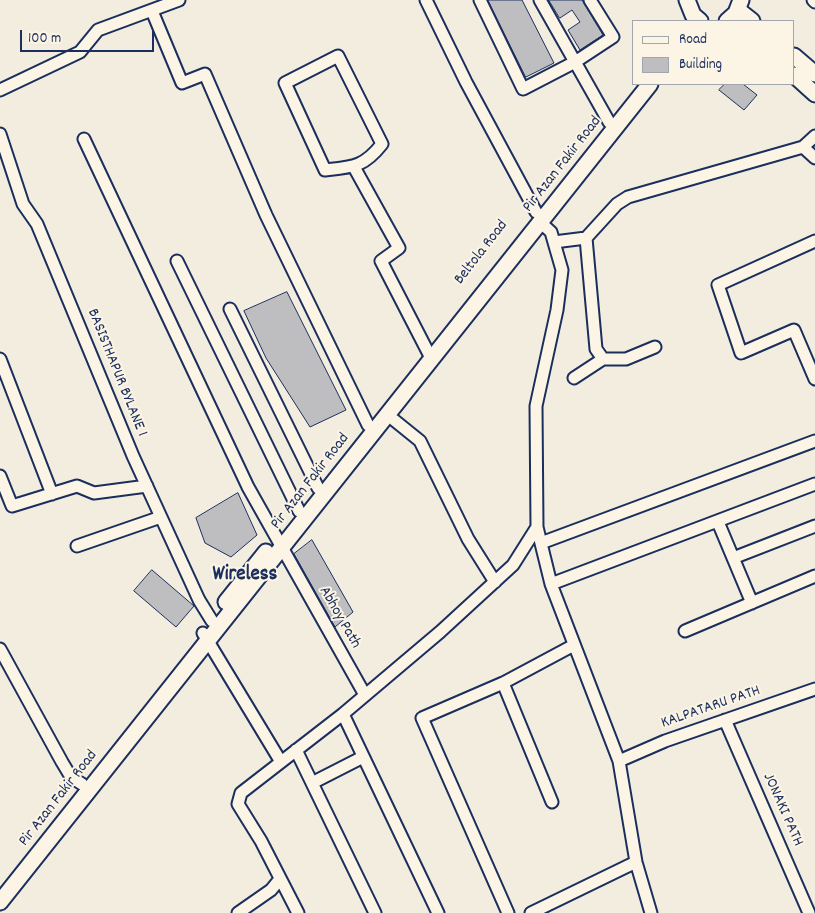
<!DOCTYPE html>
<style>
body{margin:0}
#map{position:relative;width:815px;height:913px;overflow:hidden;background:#f3ede0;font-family:Dekko,sans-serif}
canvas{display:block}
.legend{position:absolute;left:632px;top:20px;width:162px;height:65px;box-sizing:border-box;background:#fcf5e5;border:1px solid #a2a6af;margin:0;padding:6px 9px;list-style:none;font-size:15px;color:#1b2f5e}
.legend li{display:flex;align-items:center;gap:10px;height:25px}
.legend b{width:25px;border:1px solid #a2a6af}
.scale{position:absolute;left:20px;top:30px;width:134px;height:22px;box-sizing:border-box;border:2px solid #1b2f5e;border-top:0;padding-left:6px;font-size:15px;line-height:18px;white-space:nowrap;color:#1b2f5e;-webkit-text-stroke:4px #fcf5e5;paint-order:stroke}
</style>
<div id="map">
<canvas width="815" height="913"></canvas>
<ul class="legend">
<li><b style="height:6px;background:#fcf5e5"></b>Road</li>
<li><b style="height:14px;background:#bebec0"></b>Building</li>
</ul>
<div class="scale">100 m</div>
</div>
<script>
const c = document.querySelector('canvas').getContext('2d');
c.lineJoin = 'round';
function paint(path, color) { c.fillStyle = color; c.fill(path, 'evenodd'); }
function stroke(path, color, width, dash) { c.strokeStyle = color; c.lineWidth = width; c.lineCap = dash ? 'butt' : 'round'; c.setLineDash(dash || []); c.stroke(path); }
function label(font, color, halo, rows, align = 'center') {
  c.font = font + ' Dekko,sans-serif'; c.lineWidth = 4; c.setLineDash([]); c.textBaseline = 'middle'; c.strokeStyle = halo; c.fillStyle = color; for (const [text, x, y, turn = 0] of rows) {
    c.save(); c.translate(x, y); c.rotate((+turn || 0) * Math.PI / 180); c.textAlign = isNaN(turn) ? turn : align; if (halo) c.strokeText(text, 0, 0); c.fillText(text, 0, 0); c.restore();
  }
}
const building = new Path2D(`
 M488 0H522L554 63 526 77Z
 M549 0H582L603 35 580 50 568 30 580 22 572 10 560 18Z
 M725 84H743L757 95 744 110 719 90Z
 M287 292 346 410 310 427 266 358 244 311Z
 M238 493 257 535 231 557 205 543 196 518Z
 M312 540 353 612 335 627 294 554Z
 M152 570 194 606 176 627 134 591Z`);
const minor = new Path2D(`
 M426 0 466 82 536 212
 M480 0 523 89 575 62 613 37 590 0
 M540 0 609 122
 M813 0 815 2
 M152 11 182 83 205 74 266 215 368 425
 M338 56 382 144C364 167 353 167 325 170L285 83Z
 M0 90 80 52 98 30 179 0
 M0 134 23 204 37 224 133 456 199 600 212 621
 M815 136 803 147 815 158
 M84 139 248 487 365 695
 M354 167 399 248 381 261 431 358
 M540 222 551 232 562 270 557 310 536 406 537 527 551 584 619 761 636 862 651 913
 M586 238 596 349 603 359H626L655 347
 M815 241 718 285 741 353 794 330 815 379
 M554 242 586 238 617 204 628 197 803 147
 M177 261 299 511
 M230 309 318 488
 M0 359 52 494
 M574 378 603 359
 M394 420 420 441 468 539 495 582
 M0 476 12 506 77 486 94 493 147 486
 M718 522 752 603
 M541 543 815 441
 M77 546 161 517
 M733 558 815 526
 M551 584 815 484
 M685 631 815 576
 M203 633 281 762
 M0 649 62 762 71 777 82 784
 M503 683 552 802
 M343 714 438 913
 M725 720 809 913
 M296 750 375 913
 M619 761 665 741 815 689
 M312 783 363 757
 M238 913 271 890 280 879
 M298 913 261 841 238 804 241 793 343 714 440 632 513 565 537 527
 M508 913 422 718 503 683 574 645
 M531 913 636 862`);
const major = new Path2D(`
 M687 0 693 15 700 21
 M738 10 752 21
 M727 21 736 13 741 0
 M794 56 815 74
 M794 75 815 94
 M226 602 266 552
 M0 902 650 84`);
const streetNames = [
 ["Pir Azan Fakir Road",563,165,-52],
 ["Beltola Road",482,253,-52],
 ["BASISTHAPUR BYLANE 1",116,373,68],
 ["Pir Azan Fakir Road",311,482,-52],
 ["Abhoy Path",339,618,60],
 ["KALPATARU PATH",711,708,-19],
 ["Pir Azan Fakir Road",59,799,-52],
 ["JONAKI PATH",782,810,66]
];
const districtNames = [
 ["Wireless",245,576]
];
paint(building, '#bebec0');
stroke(building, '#1b2f5e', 1);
stroke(minor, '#1b2f5e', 15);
stroke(major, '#1b2f5e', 19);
stroke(minor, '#fcf5e5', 11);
stroke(major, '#fcf5e5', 15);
label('16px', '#1b2f5e', '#fcf5e5', streetNames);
label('bold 21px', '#1b2f5e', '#fcf5e5', districtNames);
</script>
